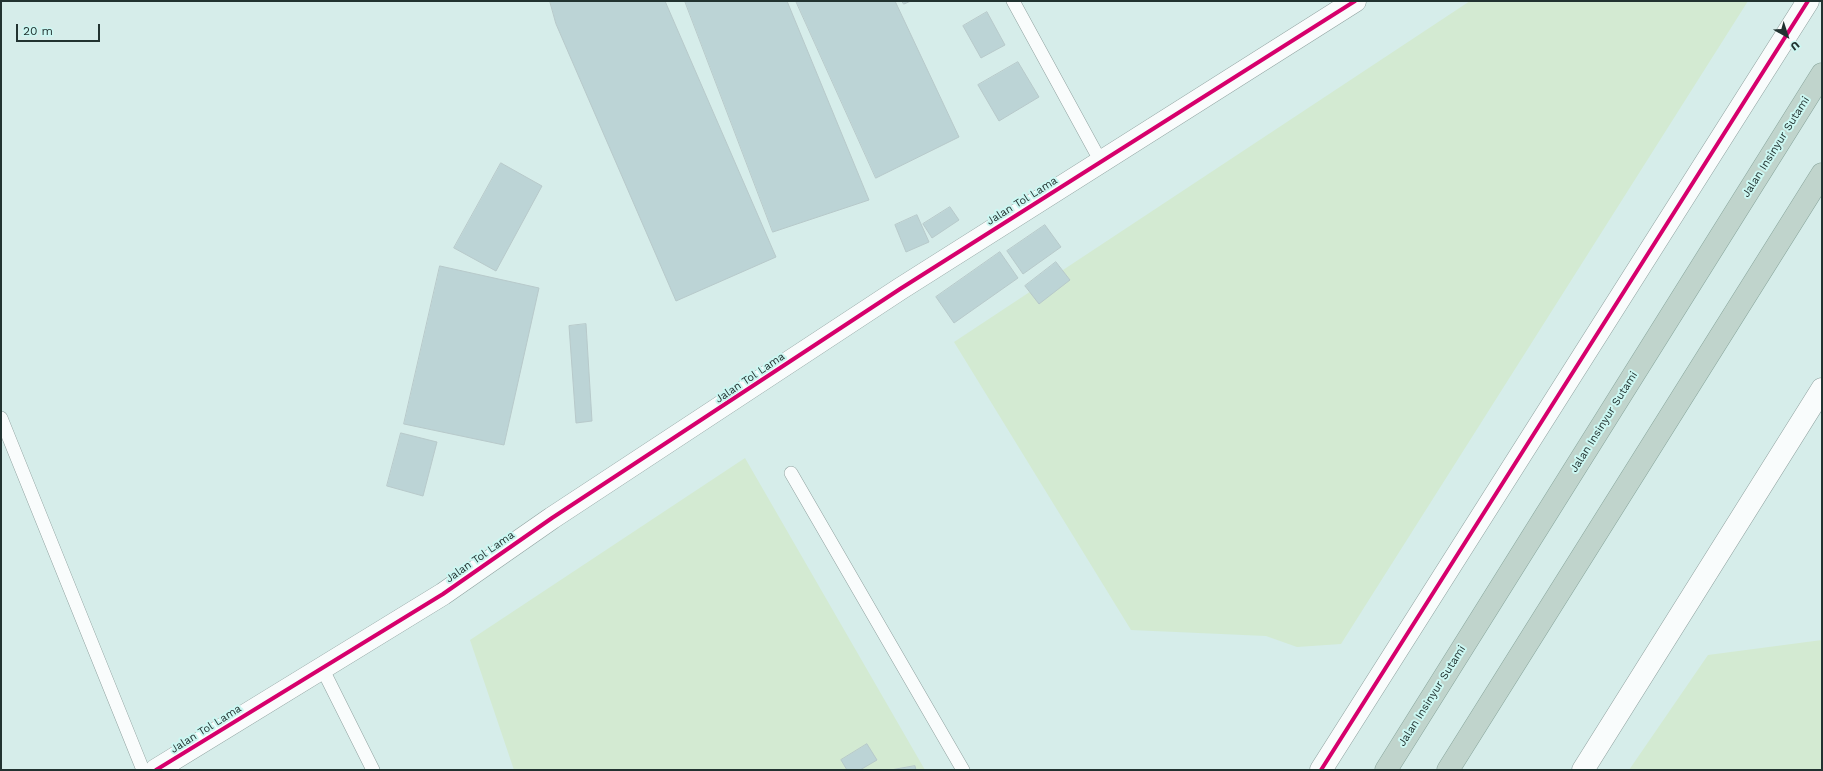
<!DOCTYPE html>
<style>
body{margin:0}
#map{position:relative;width:1823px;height:771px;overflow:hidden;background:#d6edea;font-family:"Work Sans",sans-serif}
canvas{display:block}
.frame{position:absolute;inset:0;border:2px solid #223331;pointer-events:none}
.north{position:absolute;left:1767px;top:16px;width:40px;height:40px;-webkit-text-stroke:3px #ccf7f2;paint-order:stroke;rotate:141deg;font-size:11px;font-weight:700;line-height:16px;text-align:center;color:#223331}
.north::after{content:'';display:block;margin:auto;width:14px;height:18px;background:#223331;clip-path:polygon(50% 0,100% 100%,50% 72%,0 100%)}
.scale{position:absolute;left:16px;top:24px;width:84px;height:18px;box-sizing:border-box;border:2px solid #223331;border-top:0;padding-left:5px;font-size:12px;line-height:14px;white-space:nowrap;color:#223331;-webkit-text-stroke:3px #ccf7f2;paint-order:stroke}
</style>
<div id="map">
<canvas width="1823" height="771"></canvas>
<div class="frame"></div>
<div class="north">U</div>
<div class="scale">20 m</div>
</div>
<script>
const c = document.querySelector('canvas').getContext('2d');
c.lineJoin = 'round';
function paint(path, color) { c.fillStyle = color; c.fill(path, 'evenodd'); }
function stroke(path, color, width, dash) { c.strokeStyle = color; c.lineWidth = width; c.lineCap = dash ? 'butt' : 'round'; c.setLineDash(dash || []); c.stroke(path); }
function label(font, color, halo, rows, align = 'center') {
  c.font = font + ' "Work Sans",sans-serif'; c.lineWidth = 4; c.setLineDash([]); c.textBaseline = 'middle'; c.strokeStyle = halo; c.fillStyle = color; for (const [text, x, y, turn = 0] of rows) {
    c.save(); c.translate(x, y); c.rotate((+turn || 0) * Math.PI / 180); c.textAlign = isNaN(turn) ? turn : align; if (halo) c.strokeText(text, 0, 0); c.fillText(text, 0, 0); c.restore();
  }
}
const green = new Path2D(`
 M1470 1H1748L1341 644 1297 647 1266 636 1131 630 954 342Z
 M745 458 925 770H514L470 640Z
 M1822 640V770H1629L1708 655Z`);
const building = new Path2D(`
 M550 1H665L776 257 676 301 556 24Z
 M685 1H787L869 200 773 232Z
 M796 1H895L959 137 876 178Z
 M902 1H911L904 4Z
 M987 12 1005 45 981 58 963 26Z
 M1018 62 1039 97 999 121 978 85Z
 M501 163 542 186 496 271 454 248Z
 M950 207 959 220 932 238 923 224Z
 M917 215 929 242 906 252 895 225Z
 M1045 225 1061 247 1023 274 1007 251Z
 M1000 252 1018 278 954 323 936 297Z
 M1056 262 1070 280 1039 304 1025 286Z
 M440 266 539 288 504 445 404 424Z
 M586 324 592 421 576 423 569 326Z
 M401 433 437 442 423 496 387 486Z
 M867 744 877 760 860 770H847L841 760Z
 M915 766 916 770H891Z`);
const lane = new Path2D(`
 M1013 1 1101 162
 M1 418 143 770
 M791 473 963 770
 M322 668 373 770`);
const street = new Path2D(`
 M156 770 443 594 552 518 900 289 1355 1`);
const secondary = new Path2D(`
 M1321 770 1808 1
 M1583 770 1822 389`);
const highway = new Path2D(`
 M1386 770 1822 74
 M1448 770 1822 174`);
const cycleway = new Path2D(`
 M156 770 443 594 552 518 900 289 1355 1
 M1321 770 1808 1`);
const streetNames = [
 ["Jalan Insinyur Sutami",1776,147,-58],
 ["Jalan Tol Lama",1022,201,-32],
 ["Jalan Tol Lama",750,378,-34],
 ["Jalan Insinyur Sutami",1604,422,-58],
 ["Jalan Tol Lama",480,557,-35],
 ["Jalan Insinyur Sutami",1432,696,-58],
 ["Jalan Tol Lama",206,729,-32]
];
paint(green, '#d3ead2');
paint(building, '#bcd4d6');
stroke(building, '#b7c9ca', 1);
stroke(lane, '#8ea09e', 14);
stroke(street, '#8ea09e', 23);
stroke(secondary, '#8ea09e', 23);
stroke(highway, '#87a49b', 23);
stroke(lane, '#f9fcfc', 13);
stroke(street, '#f9fcfc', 22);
stroke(secondary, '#f9fcfc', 22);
stroke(highway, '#c0d4cc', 22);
stroke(cycleway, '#d6006c', 4);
label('11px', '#223331', '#ccf7f2', streetNames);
</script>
